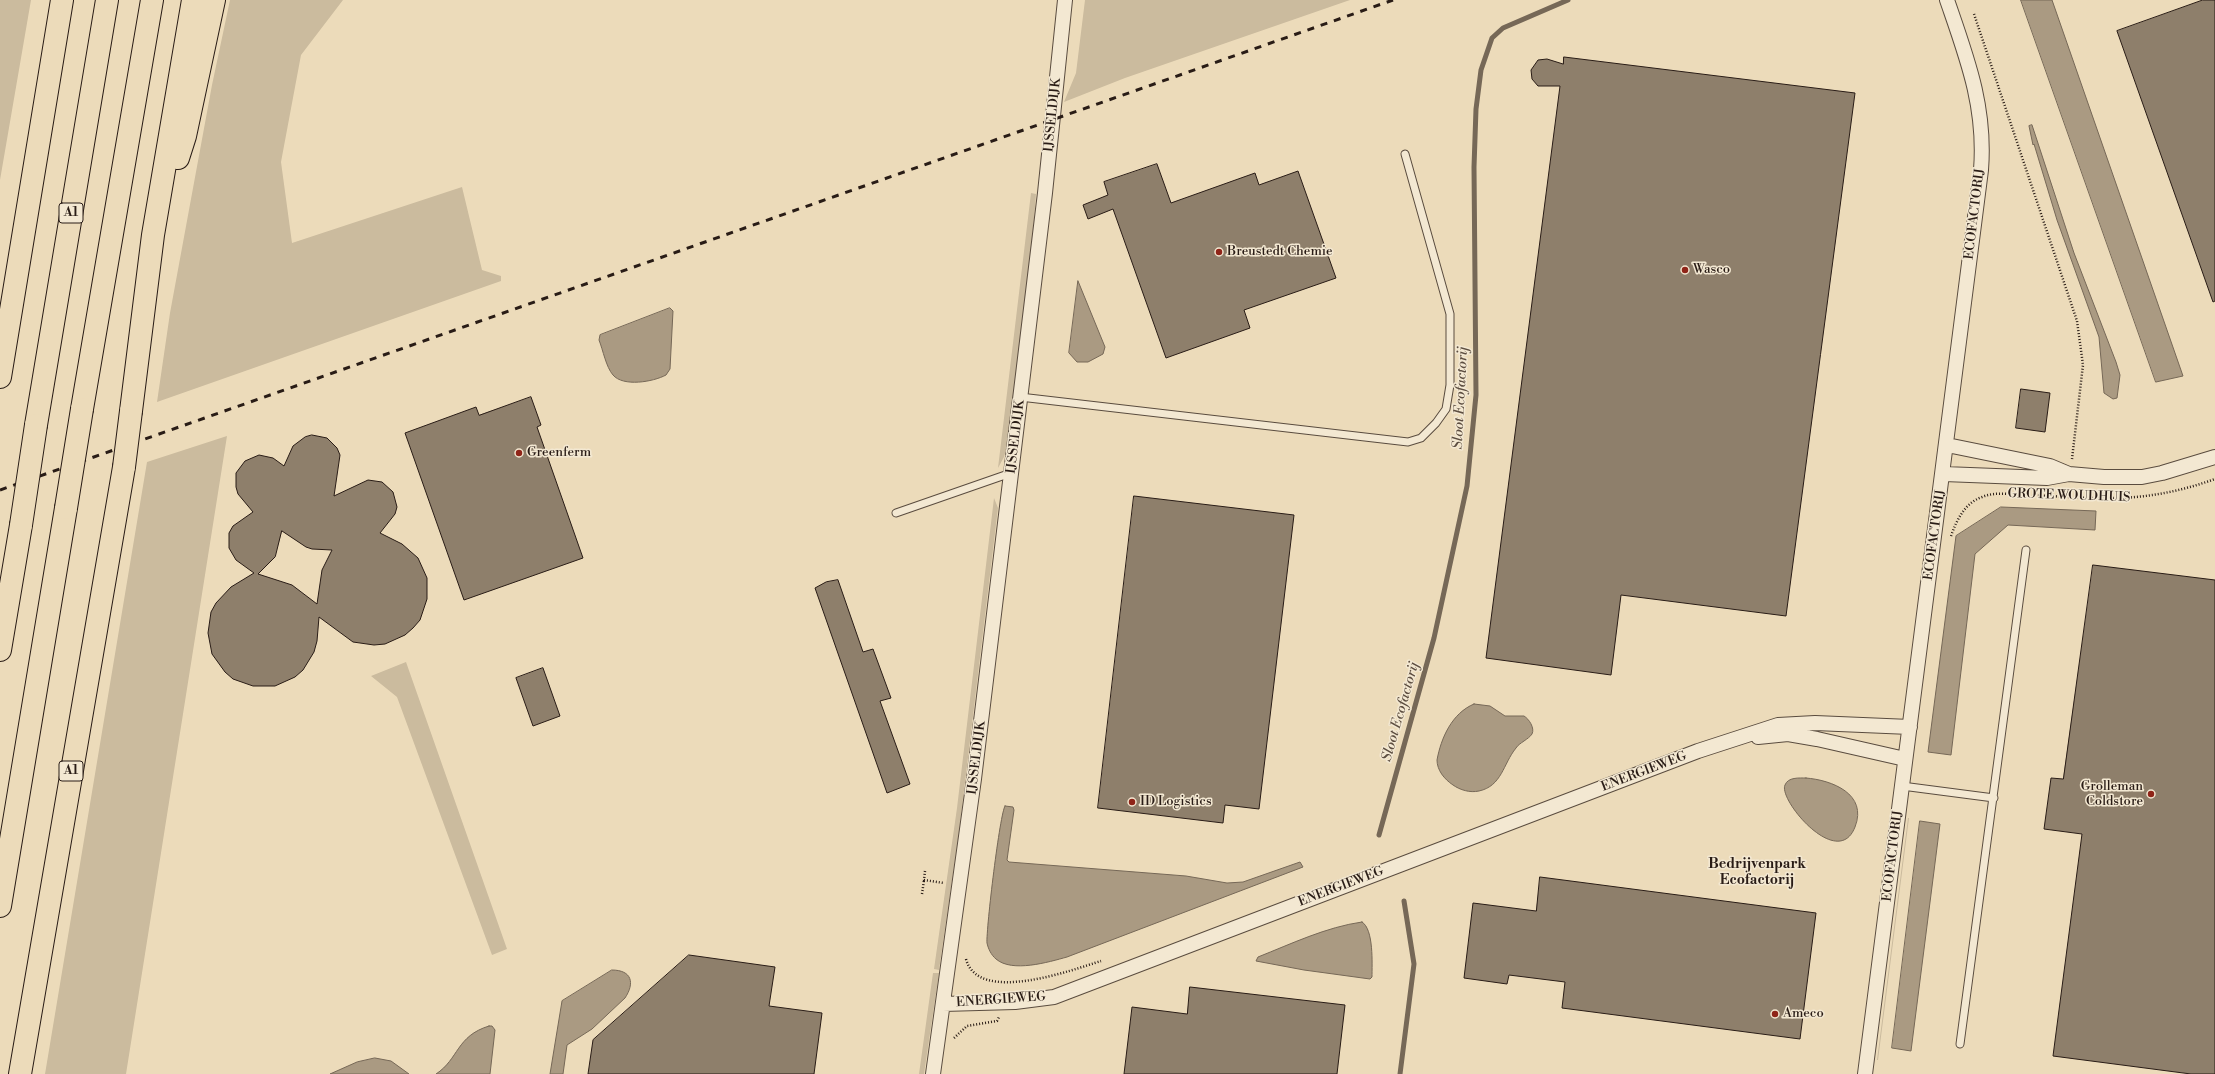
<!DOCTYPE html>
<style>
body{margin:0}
canvas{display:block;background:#ecdbba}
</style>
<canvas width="2215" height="1074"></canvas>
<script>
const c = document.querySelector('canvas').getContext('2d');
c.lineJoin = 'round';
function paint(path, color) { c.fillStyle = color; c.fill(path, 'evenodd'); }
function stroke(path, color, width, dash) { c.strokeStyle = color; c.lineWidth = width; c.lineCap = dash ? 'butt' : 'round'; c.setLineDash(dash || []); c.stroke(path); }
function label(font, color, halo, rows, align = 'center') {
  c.font = font + ' "Libre Bodoni",serif'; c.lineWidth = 3; c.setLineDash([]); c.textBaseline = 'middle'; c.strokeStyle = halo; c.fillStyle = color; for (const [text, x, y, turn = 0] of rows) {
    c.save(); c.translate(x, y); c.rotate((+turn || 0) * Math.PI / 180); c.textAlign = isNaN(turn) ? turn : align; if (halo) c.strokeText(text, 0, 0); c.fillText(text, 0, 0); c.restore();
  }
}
const green = new Path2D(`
 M0 0H31L0 180Z
 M230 0H343L301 55 281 162 292 243 462 187 482 270 501 276V281L157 402 170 313 212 85Z
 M1085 0H1350L1125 78 1064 102 1076 73Z
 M1031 193 1036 194 1020 397 1004 457 998 468Z
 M227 436 126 1074H45L147 462Z
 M994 498 998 508 959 832 939 970 934 969 957 808Z
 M406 662 507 949 492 955 397 697 371 676Z
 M1908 818H1909L1878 1060H1877Z
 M933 973H939L924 1074H919Z`);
const water = new Path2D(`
 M2021 0H2052L2183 376 2156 382Z
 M2032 125 2074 253 2116 362 2120 375 2117 398 2113 399 2104 393 2099 337 2057 220 2034 144 2033 145 2029 126Z
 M1078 281 1105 347 1103 354 1088 362H1077L1069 353Z
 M670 308 673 311 670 369 666 375C653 382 623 387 613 375 606 367 603 350 599 340L600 335Z
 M2001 507 2096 511 2095 530 2008 525 1975 554 1951 755 1928 752 1956 536Z
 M1474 704 1490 706 1505 716H1524C1529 719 1535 728 1532 734 1529 739 1519 743 1516 748 1503 764 1502 786 1479 791 1470 793 1460 790 1453 785 1444 779 1437 770 1437 760 1441 738 1452 713 1474 704Z
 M1806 778C1832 780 1868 794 1855 827 1838 871 1778 800 1785 785 1788 777 1799 778 1806 778Z
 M1005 806 1013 807 1014 810 1007 860 1009 862 1186 876 1227 883 1243 882 1300 862 1303 867 1067 957C1049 962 1012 973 996 959 991 955 988 948 987 943 986 929 1000 812 1005 806Z
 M1920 821 1940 824 1911 1051 1892 1048Z
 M1362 922C1374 929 1372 964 1372 977L1370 979 1304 970 1256 961 1258 957C1291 944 1326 927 1362 922Z
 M612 970C632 970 635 983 625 998L592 1029 567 1045 563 1074H550L562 1001Z
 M489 1026H492L495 1030 490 1074H436C459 1059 456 1036 489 1026Z
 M375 1058 391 1061 409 1074H330L357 1062Z`);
const stream = new Path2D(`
 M1379 835 1434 638 1467 486 1476 395 1474 167 1476 109 1481 70 1492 38 1503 28 1568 0
 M1400 1074 1414 964 1404 901`);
const building = new Path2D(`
 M2203 0H2215V301L2213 302 2117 31Z
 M1564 57 1855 93 1786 616 1621 595 1611 675 1486 658 1560 86H1538L1532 79 1531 70 1538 60 1547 59 1563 64Z
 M1157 164 1171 203 1255 173 1259 185 1298 171 1336 278 1244 310 1250 328 1166 358 1113 209 1088 219 1083 205 1108 195 1104 182Z
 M2021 389 2050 393 2045 432 2016 428Z
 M531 397 541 425 537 427 583 558 464 600 405 433 476 407 479 415Z
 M312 435 327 438 337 448 340 455 334 496 368 480 382 482 393 492 397 507 395 514 380 533 402 544 418 558 427 578V599L420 620 413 628 405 635 385 644 374 645 353 642 319 617 317 641 314 652 303 670 295 677 275 686H253L233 679 225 672 212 654 208 633 211 612 216 603 231 587 254 573 236 560 229 548V533L233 526 253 512 238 494 236 487V473L245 461 259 455 273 458 284 466 293 446 305 437ZM282 531 306 547 312 549 332 550 322 570 317 604 292 585 258 574 275 557Z
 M1134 496 1294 515 1259 809 1225 805 1223 823 1098 808Z
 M2093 565 2215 580V1074H2191L2053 1056 2082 834 2044 829 2051 778 2063 779Z
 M838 580 863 652 873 649 891 698 880 701 910 784 887 793 815 588 826 582Z
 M543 668 560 716 533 726 516 678Z
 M1540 877 1816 913 1800 1039 1562 1008 1565 982 1509 975 1507 984 1464 978 1473 903 1536 911Z
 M689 955 775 967 769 1006 822 1013 814 1074H588L593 1040Z
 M1190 987 1345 1005 1337 1074H1124L1132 1007 1187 1014Z`);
const path = new Path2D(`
 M1974 14 2077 321 2083 365 2072 459
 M1951 536C1957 519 1965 503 1982 497 1996 491 2013 495 2028 495 2053 496 2079 498 2104 498 2142 499 2179 492 2215 479
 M925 871 924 880 944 883
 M922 894 924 880
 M966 959C978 1005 1072 970 1101 961
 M954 1038 967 1026 997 1021 999 1017`);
const service = new Path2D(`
 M1020 397 1408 442 1421 438 1436 423 1446 409 1450 385V314L1405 154
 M896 513 1011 473
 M1902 786 1994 798
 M1960 1044 2026 550`);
const minor = new Path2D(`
 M1947 445 2050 466 2069 474
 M1944 474 2047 478 2069 474 2104 477H2142L2162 473 2215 457
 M1758 737 1788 734 1817 739 1905 759
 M943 1004 1015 1002 1054 997 1698 751 1778 725 1815 723 1910 727
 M933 1074 974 779 1045 193 1065 0
 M1865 1074 1981 170C1986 107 1967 58 1947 0`);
const motorway = new Path2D(`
 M178 158 185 136 214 0
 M0 377 62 0
 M82 409 152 0
 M131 411 153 235 193 0
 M36 425 107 0
 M0 650 21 525
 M0 906 66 508
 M20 1074 124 467`);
const rail = new Path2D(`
 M0 490 1393 0`);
const motorwayBridge = new Path2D(`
 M124 467 131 411
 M66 508 82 409
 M21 525 36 425`);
const markers = [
 [1219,252,4,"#8f2418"],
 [1685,270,4,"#8f2418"],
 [519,453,4,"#8f2418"],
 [2151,794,4,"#8f2418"],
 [1132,802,4,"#8f2418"],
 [1775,1014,4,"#8f2418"]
];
const shields = [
 [71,213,24],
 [71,771,24]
];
const shieldNames = [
 ["A1",71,213],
 ["A1",71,771]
];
const streetNames = [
 ["IJSSELDIJK",1053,115,-84],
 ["ECOFACTORIJ",1975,214,-83],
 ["IJSSELDIJK",1016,437,-83],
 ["GROTE WOUDHUIS",2069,496,2],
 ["ECOFACTORIJ",1935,535,-82],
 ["IJSSELDIJK",977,758,-83],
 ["ENERGIEWEG",1644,772,-21],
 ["ECOFACTORIJ",1893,856,-83],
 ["ENERGIEWEG",1341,887,-21],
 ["ENERGIEWEG",1001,1000,-4]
];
const poiNames = [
 ["Breustedt Chemie",1227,252],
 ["Wasco",1693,270],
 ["Greenferm",527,453],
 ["Grolleman",2143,787,"right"],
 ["Coldstore",2143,802,"right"],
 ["ID Logistics",1140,802],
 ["Ameco",1783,1014]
];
const waterNames = [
 ["Sloot Ecofactorij",1461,398,-87],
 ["Sloot Ecofactorij",1401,712,-74]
];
const neighbourhoodNames = [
 ["Bedrijvenpark",1757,865],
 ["Ecofactorij",1757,881]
];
paint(green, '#cbbb9e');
paint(water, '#aa9a82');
stroke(water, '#766857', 1);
stroke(stream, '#766857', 5);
paint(building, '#8e7f6b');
stroke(building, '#291c16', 1);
stroke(service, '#5a4c3f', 9);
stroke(minor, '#5a4c3f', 16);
stroke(motorway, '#291c16', 24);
stroke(path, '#291c16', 2.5, [1, 2]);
stroke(service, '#f3e8d2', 7);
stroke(minor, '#f3e8d2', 14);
stroke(motorway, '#ecdbba', 22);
stroke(rail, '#291c16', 3, [7, 7]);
stroke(motorwayBridge, '#291c16', 24, []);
stroke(motorwayBridge, '#ecdbba', 22);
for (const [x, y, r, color] of markers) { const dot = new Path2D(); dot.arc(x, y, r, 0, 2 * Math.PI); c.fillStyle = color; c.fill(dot); stroke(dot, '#f3e8d2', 1.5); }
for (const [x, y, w] of shields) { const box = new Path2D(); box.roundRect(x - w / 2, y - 10, w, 20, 3); c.fillStyle = '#f3e8d2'; c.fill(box); stroke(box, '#291c16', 1); }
label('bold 12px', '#291c16', null, shieldNames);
label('13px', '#291c16', '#f3e8d2', streetNames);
label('13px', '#291c16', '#f3e8d2', poiNames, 'left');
label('italic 14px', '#5d4e41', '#f3e8d2', waterNames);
label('bold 14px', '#291c16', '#f3e8d2', neighbourhoodNames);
</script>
